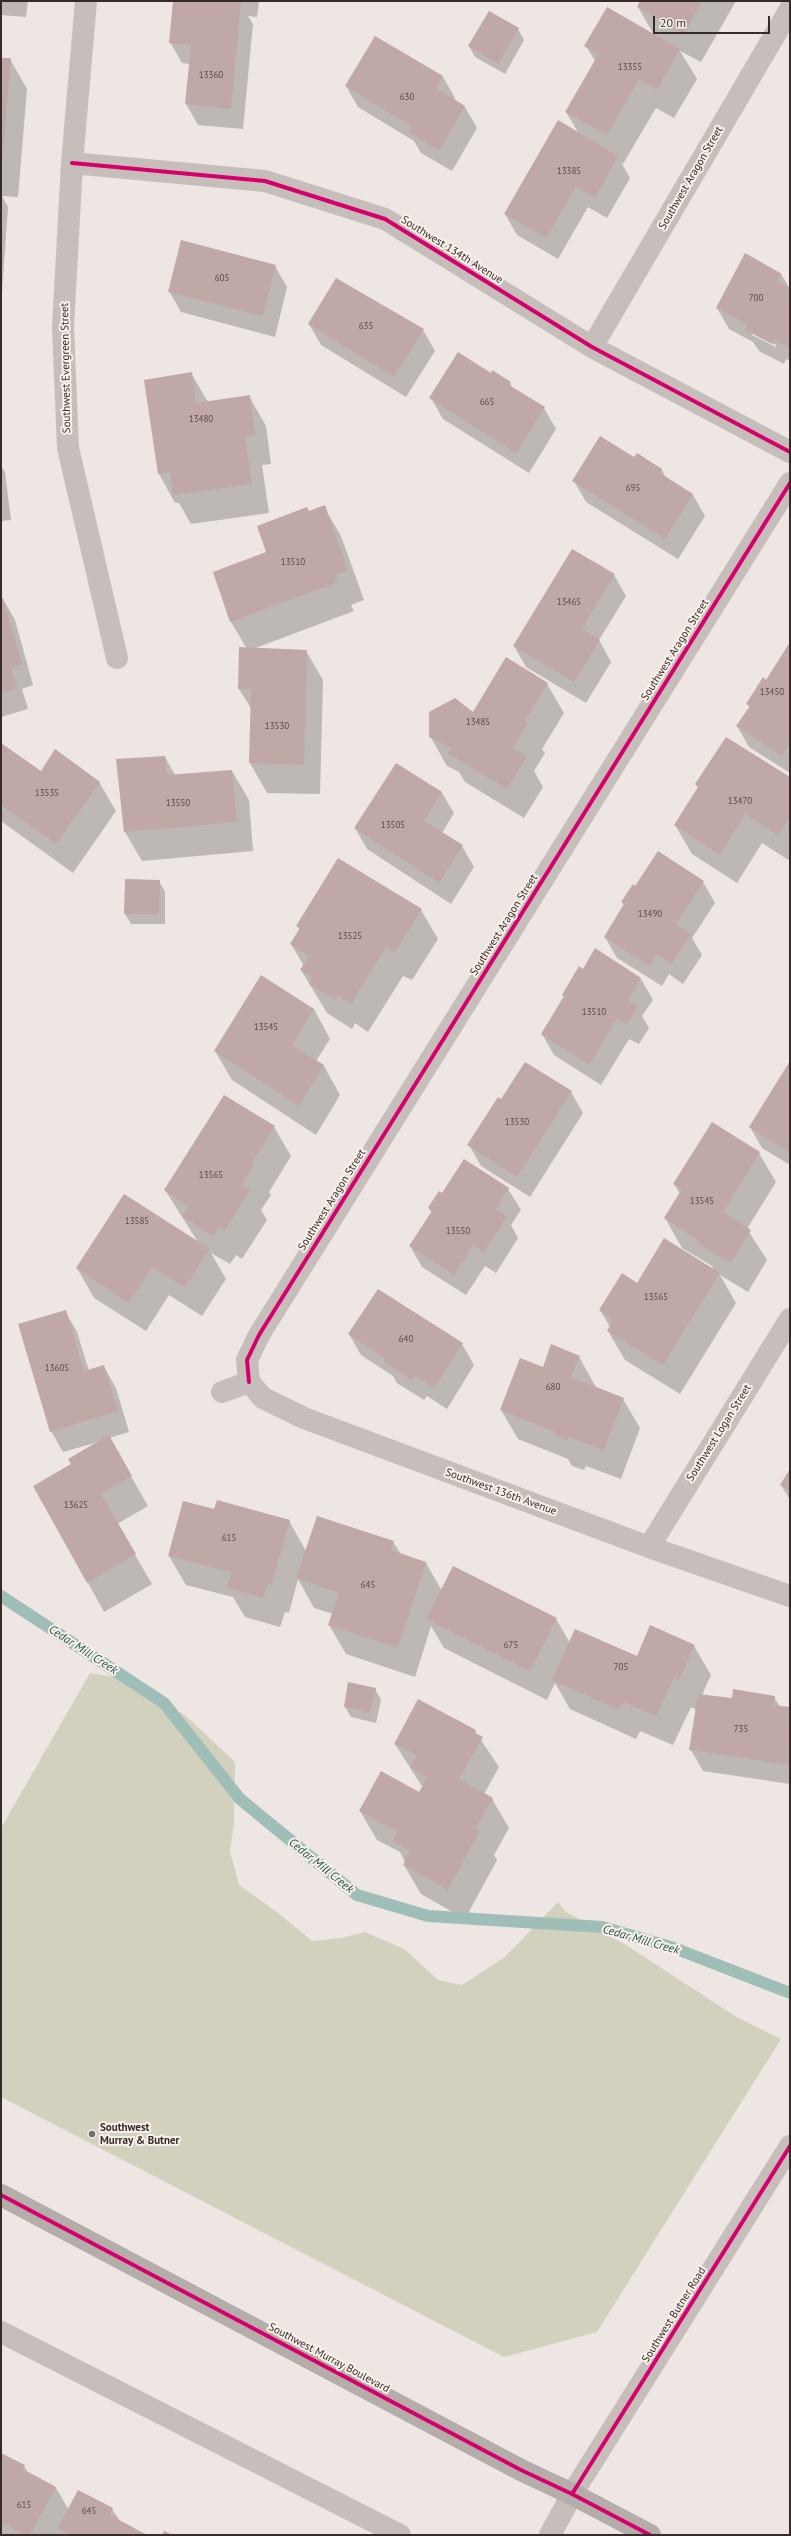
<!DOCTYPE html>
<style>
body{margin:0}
#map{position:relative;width:791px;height:2536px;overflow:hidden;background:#ede6e2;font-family:"PT Sans",sans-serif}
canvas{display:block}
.frame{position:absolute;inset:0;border:2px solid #372b2a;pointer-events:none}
.scale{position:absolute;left:653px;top:16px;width:117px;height:18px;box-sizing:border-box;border:2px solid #372b2a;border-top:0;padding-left:5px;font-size:12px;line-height:14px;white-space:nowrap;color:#372b2a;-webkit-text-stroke:3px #f9f0ea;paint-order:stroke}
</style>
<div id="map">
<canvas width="791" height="2536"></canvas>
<div class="frame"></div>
<div class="scale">20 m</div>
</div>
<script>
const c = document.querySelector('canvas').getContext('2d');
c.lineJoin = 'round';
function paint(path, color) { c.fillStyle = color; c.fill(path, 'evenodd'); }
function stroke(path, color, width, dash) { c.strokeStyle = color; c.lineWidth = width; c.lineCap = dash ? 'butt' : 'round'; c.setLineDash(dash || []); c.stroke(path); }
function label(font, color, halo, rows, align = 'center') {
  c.font = font + ' "PT Sans",sans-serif'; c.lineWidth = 4; c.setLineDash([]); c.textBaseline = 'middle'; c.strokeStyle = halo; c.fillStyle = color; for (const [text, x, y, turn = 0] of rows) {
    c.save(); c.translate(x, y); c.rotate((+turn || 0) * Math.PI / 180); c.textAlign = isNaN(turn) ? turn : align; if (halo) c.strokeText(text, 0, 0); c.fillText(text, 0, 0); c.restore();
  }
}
const green = new Path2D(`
 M90 1673 126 1679 186 1716 235 1762 234 1823 230 1851 239 1885 282 1916 312 1941 342 1938 365 1932 404 1949 438 1980 462 1985 505 1957 558 1902 566 1912 626 1945 735 2016 781 2039 597 2332 504 2357 1 2097V1828Z`);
const shadow = new Path2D(`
 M1 1H28L26 17 1 15Z
 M174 1H259L257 17 248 16 253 24 243 129 198 125 186 104 190 64 182 63 170 42Z
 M641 1H736L701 62 680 51 697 79 674 118 656 108 623 164 621 162 630 178 607 218 588 207 558 259 517 235 505 214 579 134 566 112 595 61 586 46 654 35 638 7Z
 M518 29 524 40 505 74 475 57 469 46Z
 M375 37 443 77 455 98 453 100 465 107 477 128 452 171 421 153 414 141 358 107 346 86Z
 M1 59H10L27 89 18 197 2 196 8 207 1 306Z
 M275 266 287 287 275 337 181 312 169 291Z
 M781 274 790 289V361L786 359 784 364 759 351 753 342 729 329 717 308ZM752 333 776 345V347L752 335Z
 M309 324 423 330 435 351 406 397 321 345Z
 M191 373 208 402 249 396 266 426 271 464 262 465 269 513 191 524 179 503H175L159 474 146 380Z
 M491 374 510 383 513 389 544 408 556 429 529 473 443 419 431 398Z
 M637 454 662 470 666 478 693 495 705 516 678 559 586 502 574 481 634 458Z
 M1 466 5 472 11 520 1 521Z
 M324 507 341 536 364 600 351 605 354 611 253 649 306 651 323 680 320 794 267 793 250 763 252 710 239 689 247 649 231 622 214 573 268 553 309 512Z
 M614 575 626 596 599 640 611 662 586 703 526 667 514 646Z
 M3 599 15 620 33 685 22 689 28 709 1 717Z
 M790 644V773L749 747 737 726 750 708 747 704 767 681Z
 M547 684 564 713 542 749 545 753 534 771 543 787 524 818 465 782 459 772 447 766 430 736 473 713Z
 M1 744 41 772 99 782 116 811 73 873 1 821Z
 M165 757 175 775 232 771 249 800 253 851 142 861 125 832Z
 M396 764 442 793 454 813 442 833 462 846 474 867 451 904 367 849 355 828Z
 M790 778V861L762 843 737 883 692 854 675 825 699 789 696 784Z
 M159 881 165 892V924H131L125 914Z
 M703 882 715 903 692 938 702 955 683 984 669 974 662 986 617 958 605 937 624 906 623 902 635 887Z
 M421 910 438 939 412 980 403 976 368 1032 355 1023 352 1029 327 1013 301 970 304 966 291 944 300 930 297 926Z
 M583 971 641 979 653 1000 642 1016 649 1028 639 1044 629 1039 601 1085 554 1055 542 1034 565 998 563 995Z
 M314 1009 330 1039 316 1061 324 1066 340 1095 316 1135 232 1080 215 1051Z
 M790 1063V1165L762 1148 750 1127Z
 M571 1092 583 1113 530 1197 481 1166 469 1145Z
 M274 1127 291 1156 269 1192 271 1195 261 1210 267 1220 242 1259 236 1255 230 1264 211 1253 226 1279 202 1316 169 1295 146 1331 94 1298 77 1268 198 1242 165 1190Z
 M759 1153 776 1182 747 1229 767 1260 748 1292 720 1275 736 1303 680 1394 625 1360 608 1331 610 1327 600 1310 637 1284 714 1270 712 1266 682 1248 665 1218 680 1194 674 1184Z
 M508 1189 521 1210 511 1225 518 1238 496 1273 485 1266 466 1295 422 1267 410 1246 432 1213 429 1208 443 1194Z
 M378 1290 462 1344 474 1365 447 1409 427 1396 424 1400 397 1383 393 1376 361 1355 349 1334Z
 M65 1311 77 1332 89 1371 104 1367 116 1388 129 1432 109 1438 148 1506 117 1524 152 1584 104 1612 35 1486 72 1464 98 1442 63 1452 51 1431Z
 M579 1357 596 1387 623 1399 640 1428 621 1479 586 1466 584 1470 572 1466 568 1459 518 1439 501 1410 544 1368Z
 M790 1471V1500L781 1485Z
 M215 1510 289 1521 306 1551 393 1542 401 1554 426 1563 442 1591 556 1619 570 1643 637 1657 694 1646 711 1675 702 1695 733 1699 774 1697 780 1707 790 1709V1784L703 1771 691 1750 697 1710 691 1707 673 1745 640 1731 636 1739 570 1709 555 1683 547 1700 444 1648 431 1626 415 1677 346 1654 329 1625 333 1614 314 1608 298 1579 289 1613 285 1612 280 1627 245 1617 233 1597 186 1585 169 1556Z
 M375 1689 381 1700 376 1723 351 1717 345 1707Z
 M475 1731 499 1767 484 1794 492 1799 509 1828 494 1855 497 1860 465 1919 421 1894 404 1865 405 1862 400 1852 377 1840 360 1811 420 1793 423 1788 395 1744Z
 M1 2454 24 2466 28 2473 56 2488 69 2510 112 2509 120 2521 145 2535H1Z`);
const stream = new Path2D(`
 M1 1596 164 1703 240 1799 357 1895 428 1916 602 1927 674 1948 790 1993`);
const building = new Path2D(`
 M173 1 241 2 231 109 185 104 191 45 169 43Z
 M640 1H702L684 34 637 7Z
 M607 7 680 49 657 90 639 79 607 135 565 112 598 55 584 46Z
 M489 11 519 28 498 64 468 46Z
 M375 36 443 76 436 88 465 106 439 151 408 132 411 126 345 86Z
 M1 58H11L2 163H1Z
 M558 120 618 156 595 198 576 187 546 238 504 214Z
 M181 240 276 265 263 316 168 292Z
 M745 253 782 274 777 281 790 288V348L774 339 772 344 745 330 748 325 716 308Z
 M336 278 424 329 394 377 308 324Z
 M458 352 491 373 492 370 511 382 509 385 545 407 516 453 429 398Z
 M192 372 196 403 250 395 255 435 245 436 252 484 173 495 170 472 158 474 144 380Z
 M600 436 634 457 637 453 662 469 660 473 693 494 665 539 572 481Z
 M325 505 348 571 335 575 338 582 230 622 213 572 266 552 257 526 307 507 309 511Z
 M572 549 615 574 582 629 600 640 574 682 513 646Z
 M3 598 22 664 11 668 17 688 1 693V599Z
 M790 642V743L782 756 736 726 750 706 746 704 763 677 766 680Z
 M239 647 307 650 304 765 249 763 251 689H238Z
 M506 657 548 683 525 721 528 723 513 748 527 757 507 789 447 753 451 748 429 737V712L455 698 473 712Z
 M726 737 790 777V817L778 835 745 814 720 855 674 825 698 787 695 784Z
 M1 743 41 771 55 749 100 782 56 844 1 805Z
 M165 756 167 775 232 770 237 822 124 832 116 759Z
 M396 763 442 792 424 821 463 845 439 883 354 828Z
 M658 851 704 881 676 924 691 934 671 964 656 954 650 966 604 937 624 904 621 902 633 884 635 886Z
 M338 858 422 909 395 952 386 947 351 1004 338 995 335 1000 309 984 313 978 300 970 309 956 290 944 300 928 296 926Z
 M125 879 160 880 159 914H124Z
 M595 948 641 978 628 1000 638 1006 627 1024 617 1018 589 1065 541 1034 564 996 562 995 579 966 583 969Z
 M261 975 314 1009 292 1045 324 1065 299 1106 214 1051Z
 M790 1061V1153L749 1127Z
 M525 1062 572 1091 517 1177 467 1145 498 1097 501 1099Z
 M224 1095 275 1126 252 1163 254 1165 242 1185 250 1190 225 1230 219 1226 213 1236 182 1216 188 1206 164 1190Z
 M712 1122 760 1152 723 1212 751 1230 731 1263 697 1243 698 1240 664 1218 682 1189 673 1184Z
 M464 1159 509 1188 496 1209 507 1217 484 1252 473 1246 454 1275 409 1246 432 1211 428 1208 431 1203 439 1191 442 1193Z
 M124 1194 210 1249 185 1287 152 1267 129 1303 76 1268Z
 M664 1238 720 1273 663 1365 607 1331 613 1320 599 1310 622 1273 637 1283Z
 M378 1289 463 1343 434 1388 415 1376 412 1380 384 1362 386 1359 348 1334Z
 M66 1310 84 1371 104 1365 118 1411 50 1432 18 1324Z
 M551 1344 580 1356 571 1377 624 1398 604 1450 569 1437 568 1441 554 1436 555 1432 500 1410 520 1358 543 1367Z
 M109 1435 132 1476 101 1494 136 1554 87 1583 33 1486 71 1464 68 1459Z
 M790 1469V1491L780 1485Z
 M217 1500 290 1520 272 1584 268 1583 263 1598 227 1588 231 1572 168 1556 183 1501 214 1509Z
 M317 1516 394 1541 391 1550 426 1562 398 1648 328 1625 339 1593 296 1578Z
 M453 1566 557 1618 530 1671 426 1619Z
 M650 1625 695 1645 679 1680 674 1678 656 1716 623 1702 619 1710 552 1680 575 1629 637 1656Z
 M348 1682 376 1688 370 1713 344 1707Z
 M733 1689 775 1696 773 1705 790 1707V1765L689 1750 698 1694 732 1698Z
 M418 1699 476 1730 475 1733 483 1737 459 1779 493 1798 476 1828 480 1830 448 1890 403 1865 410 1851 392 1841 398 1832 359 1811 381 1771 419 1792 427 1778 410 1767 417 1755 394 1744Z
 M1 2453 25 2465 23 2469 56 2487 30 2535H25L1 2522Z
 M78 2490 113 2508 110 2515 147 2535H70L58 2528Z
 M164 2531 173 2535H162Z`);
const minor = new Path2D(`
 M86 1 72 163 63 327 68 448 117 658
 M72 163 265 181 385 219 592 347 790 452
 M592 347 790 9
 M249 1382 247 1360 259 1335 790 483
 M222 1392 249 1382 263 1398 304 1418 649 1547 790 1596
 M649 1547 790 1319
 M1 2332 400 2535`);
const tertiary = new Path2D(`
 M550 2535 572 2494 790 2146`);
const primary = new Path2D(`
 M1 2195 521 2470 572 2494 650 2535`);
const cycleway = new Path2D(`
 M72 163 265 181 385 219 592 347 790 452
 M249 1382 247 1360 259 1335 790 483
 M1 2195 521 2470 572 2494 650 2535
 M572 2494 790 2146`);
const markers = [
 [92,2134,4,"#776c6a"]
];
const numberNames = [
 ["13355",630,67],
 ["13360",211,75],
 ["630",407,97],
 ["13385",569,171],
 ["605",222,278],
 ["700",756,298],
 ["635",366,326],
 ["665",487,402],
 ["13480",201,419],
 ["695",633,488],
 ["13510",293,562],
 ["13465",569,602],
 ["13450",772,692],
 ["13485",478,722],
 ["13530",277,726],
 ["13535",47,793],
 ["13470",740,801],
 ["13550",178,803],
 ["13505",393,825],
 ["13490",650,914],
 ["13525",350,936],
 ["13510",594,1012],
 ["13545",266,1027],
 ["13530",517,1122],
 ["13565",211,1175],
 ["13545",702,1201],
 ["13585",137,1221],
 ["13550",458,1231],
 ["13565",656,1297],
 ["640",406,1339],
 ["13605",57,1368],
 ["680",553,1387],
 ["13625",76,1505],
 ["615",229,1538],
 ["645",368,1585],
 ["675",511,1645],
 ["705",621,1667],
 ["735",741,1729],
 ["615",24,2505],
 ["645",89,2511]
];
const streetNames = [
 ["Southwest Aragon Street",691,178,-60],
 ["Southwest 134th Avenue",452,250,32],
 ["Southwest Evergreen Street",66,368,-91],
 ["Southwest Aragon Street",675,650,-58],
 ["Southwest Aragon Street",504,925,-58],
 ["Southwest Aragon Street",332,1200,-58],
 ["Southwest Logan Street",719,1433,-58],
 ["Southwest 136th Avenue",501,1492,20],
 ["Southwest Butner Road",674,2315,-58],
 ["Southwest Murray Boulevard",329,2358,28]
];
const poiNames = [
 ["Southwest",100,2128],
 ["Murray & Butner",100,2141]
];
const waterNames = [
 ["Cedar Mill Creek",83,1650,33],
 ["Cedar Mill Creek",321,1866,39],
 ["Cedar Mill Creek",641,1940,16]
];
paint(green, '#d2d1bd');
paint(shadow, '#0003');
stroke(stream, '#a0beb8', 12);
paint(building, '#bfa8a5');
stroke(minor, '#c6bebb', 22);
stroke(tertiary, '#c6bebb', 22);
stroke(primary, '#b5adaa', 22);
stroke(cycleway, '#d6006c', 4);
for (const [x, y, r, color] of markers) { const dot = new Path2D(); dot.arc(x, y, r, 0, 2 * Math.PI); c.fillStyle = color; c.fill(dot); stroke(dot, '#f9f0ea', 1.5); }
label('9px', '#594a49', null, numberNames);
label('11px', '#372b2a', '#f9f0ea', streetNames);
label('bold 11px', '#372b2a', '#f9f0ea', poiNames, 'left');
label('italic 12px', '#215650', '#f9f0ea', waterNames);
</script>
